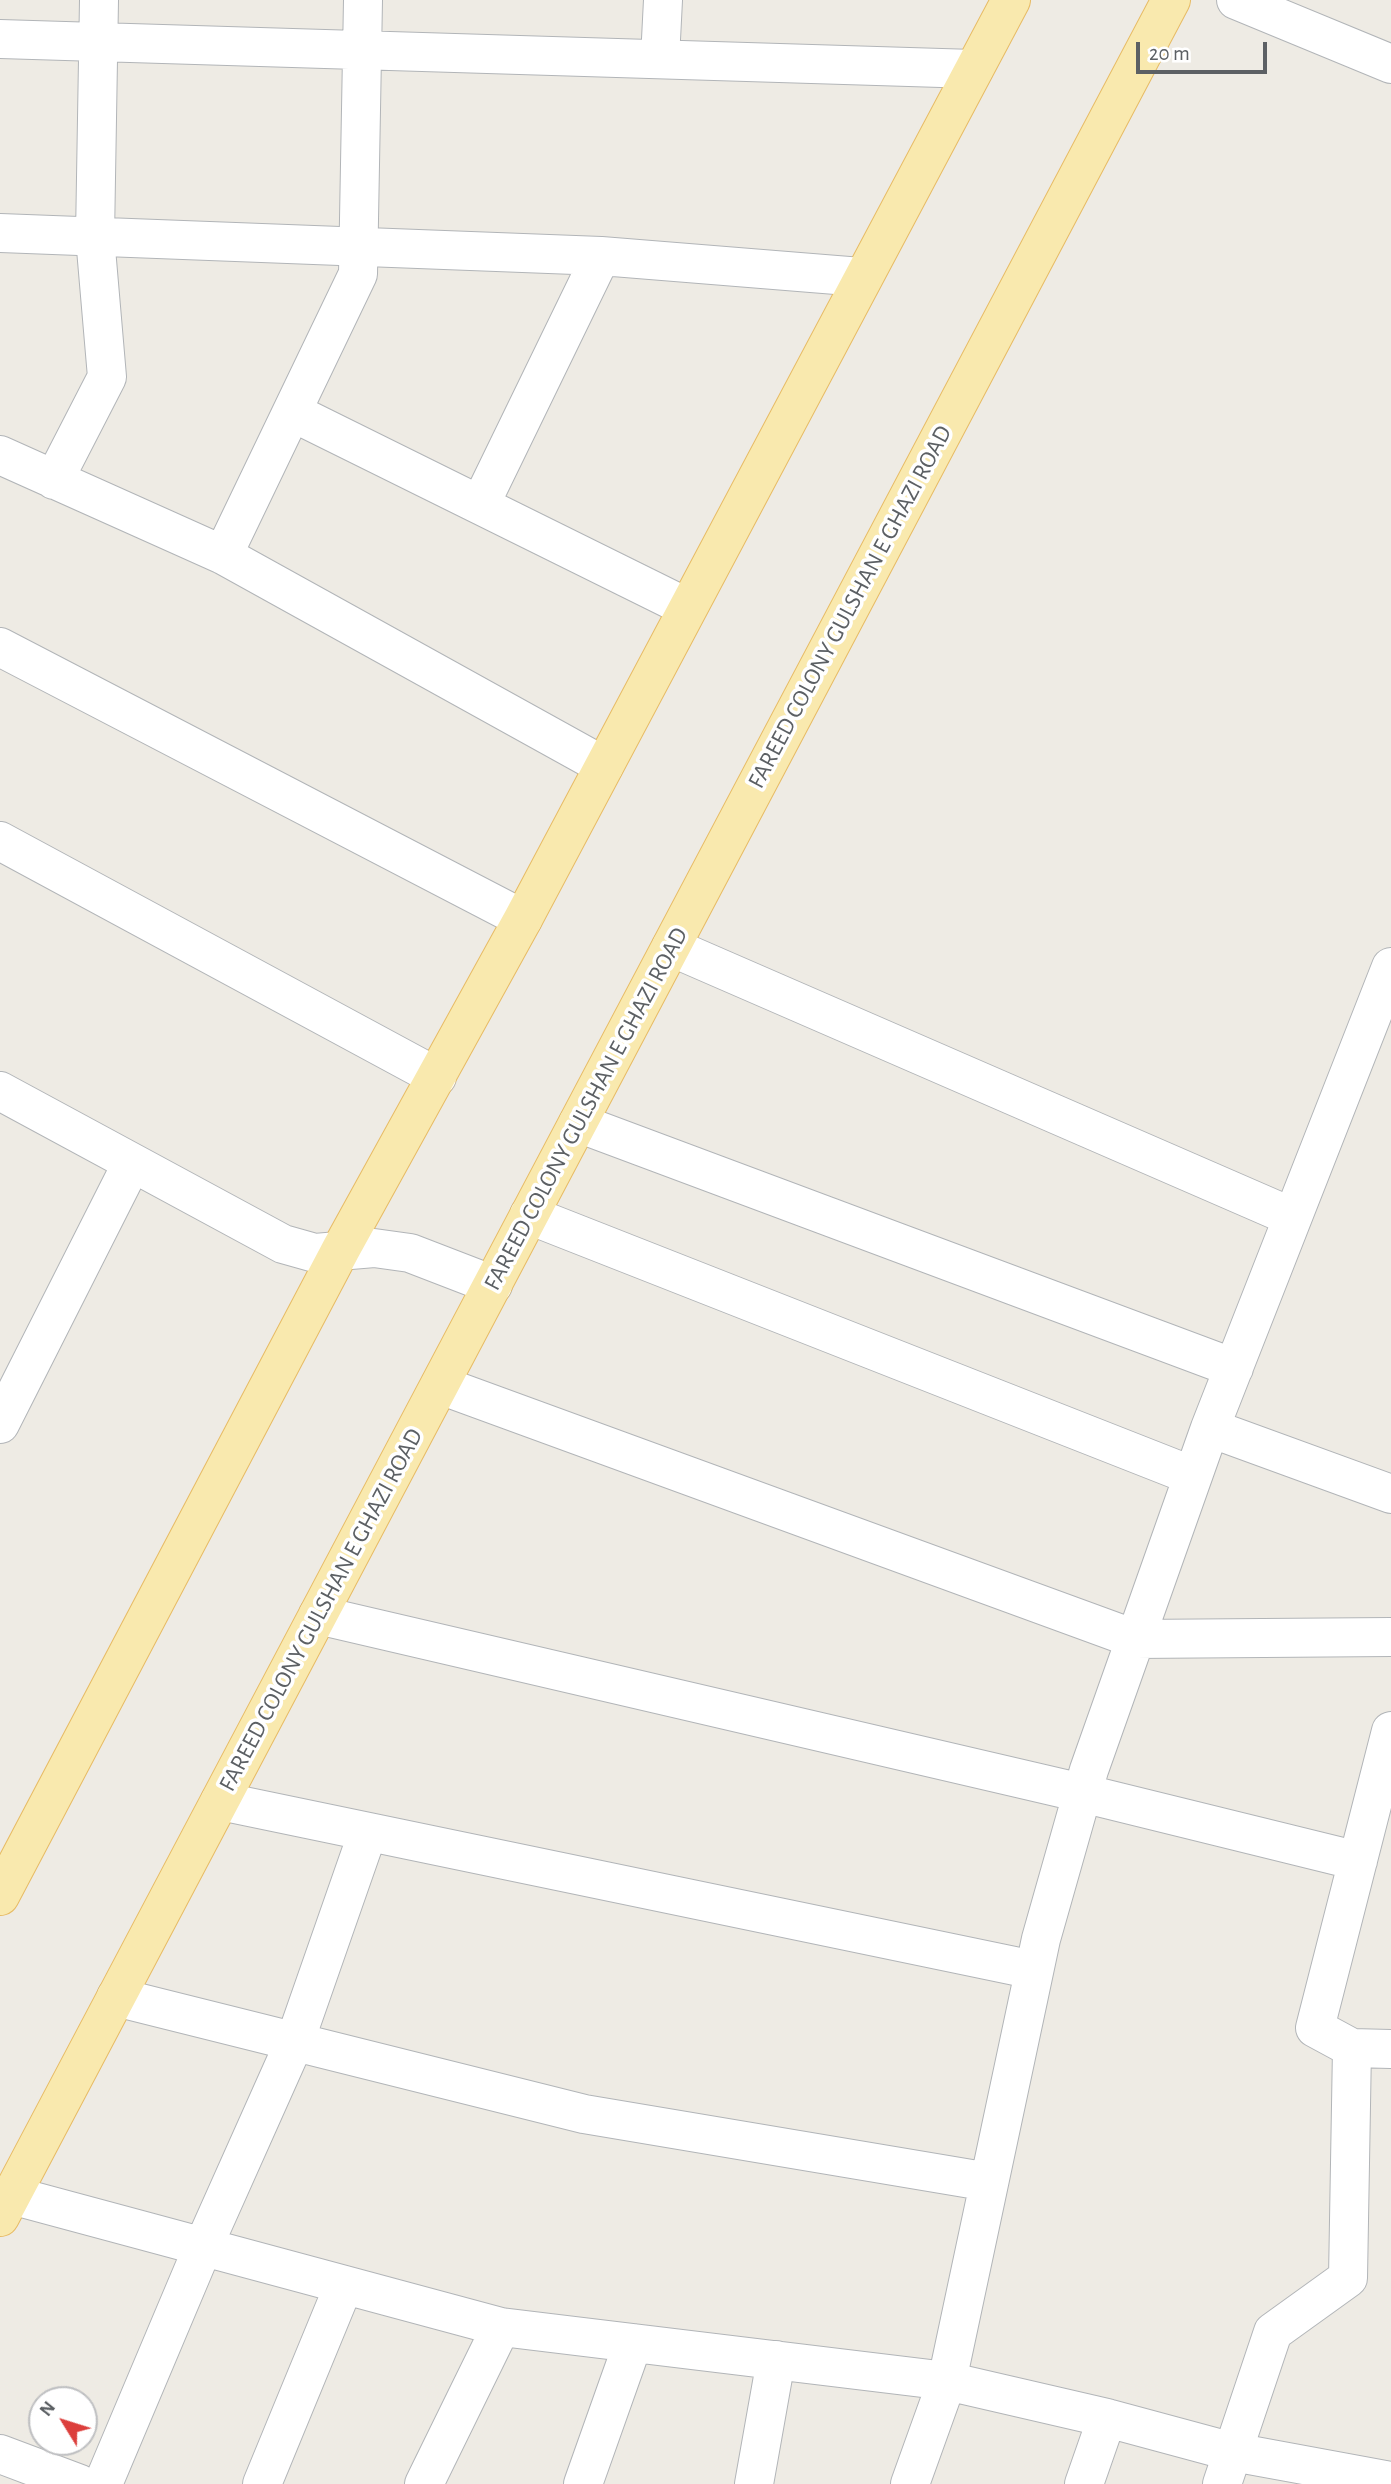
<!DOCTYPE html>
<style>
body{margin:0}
#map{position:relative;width:1391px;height:2484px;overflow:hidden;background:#eeebe4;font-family:"Alegreya Sans",sans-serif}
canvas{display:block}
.north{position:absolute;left:28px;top:2386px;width:70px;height:70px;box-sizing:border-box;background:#fff;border:2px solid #bebfc1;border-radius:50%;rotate:308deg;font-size:19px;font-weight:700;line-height:28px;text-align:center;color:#5c6064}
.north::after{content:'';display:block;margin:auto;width:24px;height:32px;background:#dc3f3c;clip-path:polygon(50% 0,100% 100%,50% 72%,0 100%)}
.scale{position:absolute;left:1136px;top:42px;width:131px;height:32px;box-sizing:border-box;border:4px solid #5c6064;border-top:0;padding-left:9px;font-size:21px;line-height:24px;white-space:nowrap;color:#5c6064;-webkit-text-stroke:5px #fff;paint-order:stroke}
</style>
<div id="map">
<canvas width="1391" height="2484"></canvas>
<div class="north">N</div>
<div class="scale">20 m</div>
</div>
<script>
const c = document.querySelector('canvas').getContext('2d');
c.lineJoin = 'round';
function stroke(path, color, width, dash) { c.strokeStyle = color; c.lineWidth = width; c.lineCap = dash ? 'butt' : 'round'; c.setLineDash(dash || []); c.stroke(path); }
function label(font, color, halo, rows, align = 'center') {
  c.font = font + ' "Alegreya Sans",sans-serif'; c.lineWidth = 7; c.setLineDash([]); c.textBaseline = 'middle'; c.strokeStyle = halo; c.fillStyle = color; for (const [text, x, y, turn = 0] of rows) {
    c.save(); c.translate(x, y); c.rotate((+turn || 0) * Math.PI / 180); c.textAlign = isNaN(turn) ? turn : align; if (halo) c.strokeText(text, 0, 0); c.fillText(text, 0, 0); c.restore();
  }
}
const street = new Path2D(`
 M1236 0 1391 64
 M0 39 974 69
 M660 59 663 0
 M0 233 601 256 861 277
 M292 412 686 607
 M0 455 223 555 604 766
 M54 480 107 377 95 237 99 0
 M480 505 601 256
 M223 555 358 274 363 0
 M0 647 523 919
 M0 841 437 1077
 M671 947 1292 1217
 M0 1091 283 1244 315 1253 374 1248 410 1253 493 1285
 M578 1123 1234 1368
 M529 1215 1193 1476
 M440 1385 1135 1639 1391 1637
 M0 1424 132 1163
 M1210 1428 1391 1494
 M318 1615 1082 1793 1358 1861
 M220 1801 1034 1970
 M116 1997 584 2114 989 2182
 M1352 2048 1391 2049
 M11 2195 501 2327 947 2381 1107 2418 1233 2452 1391 2481
 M0 2454 80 2484
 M103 2484 203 2247 295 2041 368 1832
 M262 2484 344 2285
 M424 2484 501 2327
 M583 2484 633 2343
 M754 2484 776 2360
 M910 2484 947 2381 1041 1939 1089 1770 1210 1428 1391 967
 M1084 2484 1107 2418
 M1222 2484 1273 2332 1348 2278 1352 2048 1315 2028 1391 1731`);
const primary = new Path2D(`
 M0 1896 341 1249 523 919 1011 0
 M0 2217 1171 0`);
const streetNames = [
 ["FAREED COLONY GULSHAN E GHAZI ROAD",850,607,-62],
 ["FAREED COLONY GULSHAN E GHAZI ROAD",586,1109,-62],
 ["FAREED COLONY GULSHAN E GHAZI ROAD",321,1610,-62]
];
stroke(street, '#b2b5b8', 40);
stroke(primary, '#e7bb64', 40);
stroke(street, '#fff', 38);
stroke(primary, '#f9e9ae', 38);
label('24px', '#5c6064', '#fff', streetNames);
</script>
